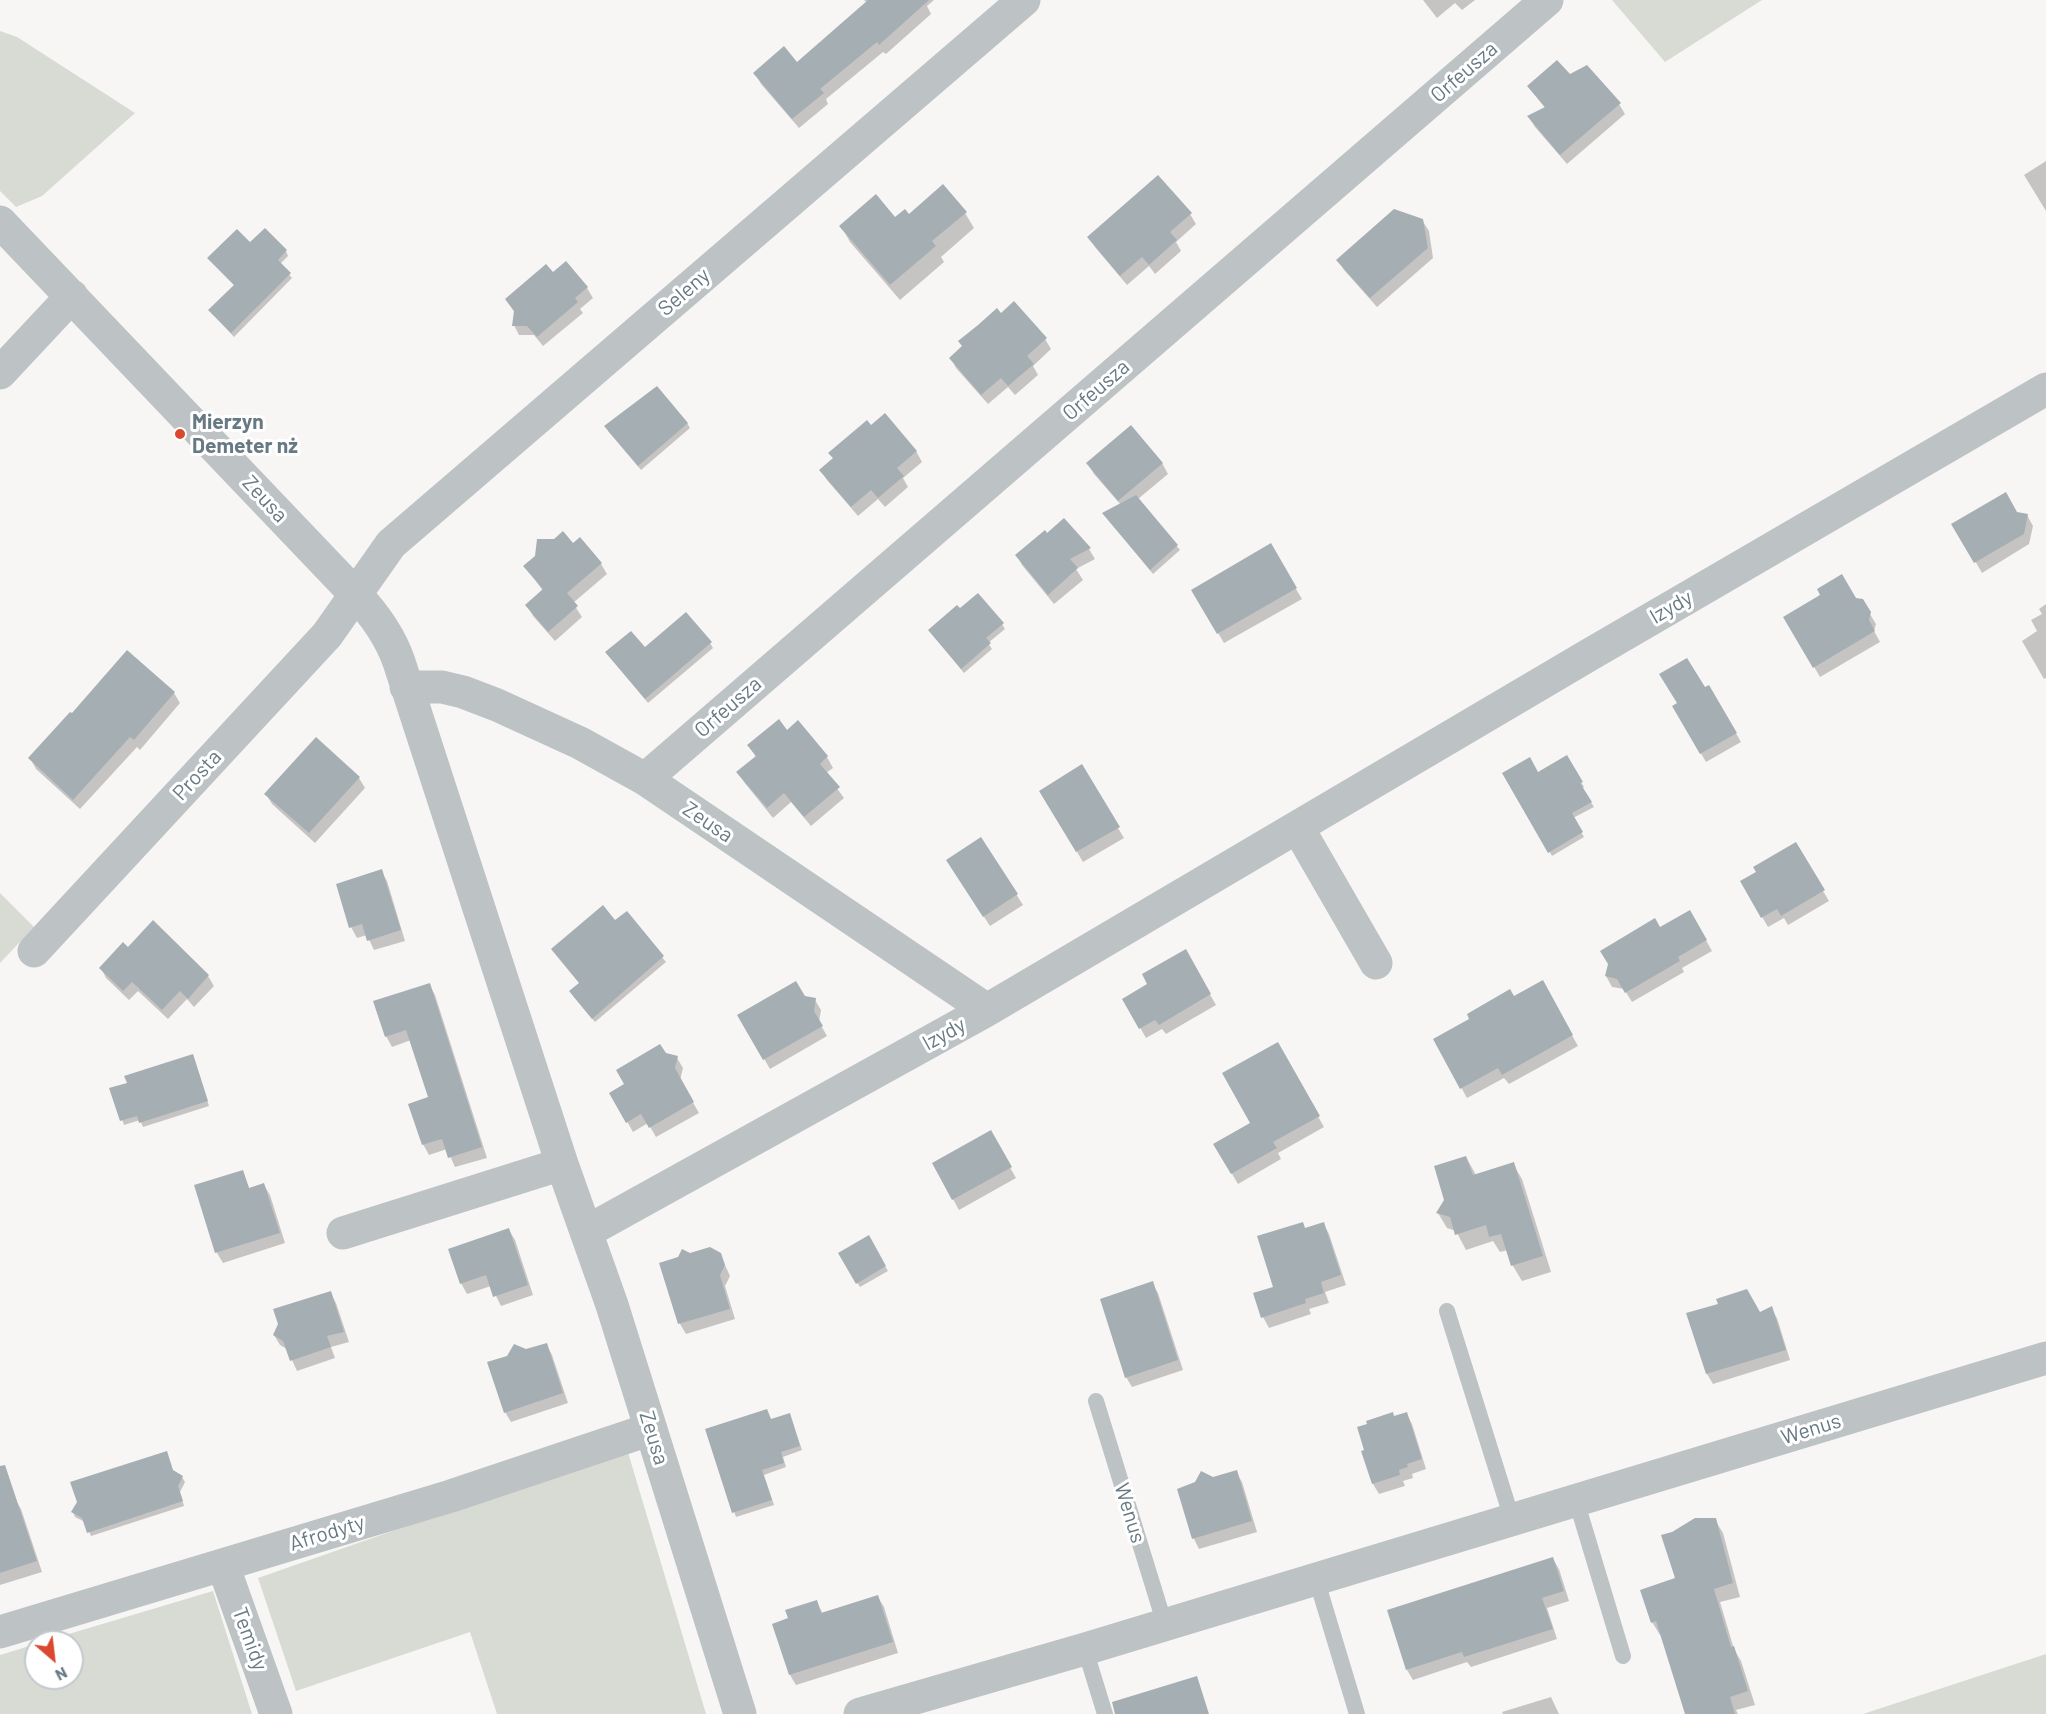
<!DOCTYPE html>
<meta charset="utf-8">
<style>
body{margin:0}
#map{position:relative;width:2046px;height:1714px;overflow:hidden;background:#f7f6f4;font-family:Barlow,sans-serif}
canvas{display:block}
.north{position:absolute;left:24px;top:1630px;width:60px;height:60px;box-sizing:border-box;background:#fff;border:2px solid #c2c9cd;border-radius:50%;rotate:152deg;font-size:16px;font-weight:700;line-height:24px;text-align:center;color:#677983}
.north::after{content:'';display:block;margin:auto;width:21px;height:27px;background:#da4830;clip-path:polygon(50% 0,100% 100%,50% 72%,0 100%)}
</style>
<div id="map">
<canvas width="2046" height="1714"></canvas>
<div class="north">N</div>
</div>
<script>
const c = document.querySelector('canvas').getContext('2d');
c.lineJoin = 'round';
function paint(path, color) { c.fillStyle = color; c.fill(path, 'evenodd'); }
function stroke(path, color, width, dash) { c.strokeStyle = color; c.lineWidth = width; c.lineCap = dash ? 'butt' : 'round'; c.setLineDash(dash || []); c.stroke(path); }
function label(font, color, halo, rows, align = 'center') {
  c.font = font + ' Barlow,sans-serif'; c.lineWidth = 6; c.setLineDash([]); c.textBaseline = 'middle'; c.strokeStyle = halo; c.fillStyle = color; for (const [text, x, y, turn = 0] of rows) {
    c.save(); c.translate(x, y); c.rotate((+turn || 0) * Math.PI / 180); c.textAlign = isNaN(turn) ? turn : align; if (halo) c.strokeText(text, 0, 0); c.fillText(text, 0, 0); c.restore();
  }
}
const green = new Path2D(`
 M1612 0H1762L1665 62Z
 M0 31 17 37 135 113 42 196 16 207 0 191Z
 M0 893 34 927 0 963Z
 M627 1449 706 1714H497L470 1632 296 1691 258 1578Z
 M213 1591 252 1714H0V1655L36 1644V1678H72V1642H42Z
 M2046 1654V1714H1863Z`);
const shadow = new Path2D(`
 M864 0H934L927 6 931 14 886 54 883 52 826 99 828 104 799 128 761 84 755 73 797 64 867 3Z
 M1423 0H1475L1462 10 1455 3 1437 18Z
 M1570 76 1619 104 1625 114 1567 164 1535 127 1529 117 1545 108 1528 86Z
 M2046 161V211L2024 175Z
 M965 213 974 228 941 257 944 262 900 300 850 242 841 226 909 216Z
 M1190 214 1196 224 1176 242 1181 251 1155 274 1149 266 1127 285 1095 247 1089 237Z
 M1422 220 1429 231 1433 258 1377 307 1344 270 1338 260Z
 M250 244 286 251 288 256 280 264 292 278 234 337 210 311 235 286 209 259Z
 M566 264 587 288 593 298 580 309 583 313 543 346 534 335H519L514 325 515 313 507 300 553 275Z
 M1045 339 1051 349 1033 366 1038 375 1015 395 1008 387 988 404 956 368 951 358Z
 M687 423 690 428 641 470 608 431Z
 M871 427 916 451 922 462 903 478 908 487 885 507 878 499 858 516 827 480 821 470 834 459 830 453Z
 M1162 463 1168 474 1138 499 1180 550 1153 574 1107 518 1121 505 1094 474 1088 464Z
 M2016 513 2027 515 2033 526 2029 544 1982 573 1954 524Z
 M1064 520 1089 549 1095 559 1076 569 1083 580 1054 604 1022 565 1017 555 1047 535Z
 M554 541 573 545 601 564 607 574 573 603 582 617 555 641 533 616 527 605 543 591 525 566Z
 M1270 546 1302 599 1224 643 1193 591Z
 M1855 599 1862 601 1876 624 1874 631 1880 642 1820 677 1785 617Z
 M2046 604V678L2044 679 2022 641 2037 631 2031 620 2042 614 2039 609Z
 M960 610 1002 624 1005 629 988 643 992 649 964 673 933 635Z
 M710 643 713 648 648 703 610 657 645 649Z
 M127 652 174 693 180 703 140 750 137 747 80 809 36 769 30 758 72 716Z
 M1709 687 1741 742 1706 762 1674 707Z
 M798 722 827 757 833 768 826 773 844 798 811 826 791 802 773 818 744 782 738 772 756 757 749 746 787 732Z
 M1567 757 1584 787 1582 788 1594 807 1573 818 1584 837 1552 856 1504 774H1538Z
 M1081 767 1124 838 1083 862 1041 791Z
 M359 778 365 788 315 843 272 804 266 794Z
 M981 839 1023 905 990 926 954 871Z
 M1795 844 1829 901 1788 925 1784 918 1768 927 1742 882 1758 873Z
 M381 871 387 881 405 941 374 950 367 935 357 938 351 927Z
 M1690 912 1712 951 1682 968 1684 972 1632 1002 1624 989 1612 987 1606 976 1660 929Z
 M626 913 666 962 595 1022 573 996 615 922Z
 M153 923 208 976 214 986 194 1007 187 999 168 1019 138 991 129 1000 106 978 101 968 128 949Z
 M1185 951 1216 1005 1166 1034 1162 1029 1146 1038 1124 999 1149 984Z
 M1542 982 1578 1046 1509 1084 1504 1078 1467 1098 1435 1040Z
 M429 984 435 995 487 1158 455 1167 447 1149 429 1155 423 1144 430 1098 411 1040 392 1047 386 1036Z
 M805 997 815 1000 821 1010 819 1022 827 1036 770 1069 739 1016Z
 M1277 1044 1324 1127 1278 1153 1281 1159 1238 1184 1215 1145 1252 1124Z
 M665 1054 677 1058 683 1068 680 1080 699 1113 656 1137 648 1123 633 1132 611 1093 626 1085Z
 M195 1061 209 1106 143 1127 140 1120 124 1125 111 1089Z
 M990 1132 1016 1178 959 1210 934 1164Z
 M1466 1157 1476 1175 1513 1164 1522 1179 1551 1272 1522 1281 1513 1266 1508 1250 1500 1252 1493 1241 1466 1250 1456 1231 1447 1228 1438 1213Z
 M242 1171 250 1190 264 1185 270 1195 285 1243 223 1263 217 1253 196 1186Z
 M1323 1223 1329 1234 1346 1285 1325 1292 1329 1303 1309 1309 1311 1314 1269 1328 1263 1317 1275 1288 1305 1229Z
 M509 1230 515 1240 533 1295 501 1306 491 1286 467 1294 461 1283Z
 M868 1238 888 1271 860 1287 840 1254Z
 M720 1254 730 1276 725 1286 735 1319 686 1334 680 1324 661 1264 690 1255Z
 M1152 1283 1158 1293 1183 1370 1132 1387 1126 1377Z
 M330 1292 336 1303 349 1342 331 1347 335 1358 297 1371 287 1349 280 1345 274 1335Z
 M1771 1308 1777 1318 1790 1360 1713 1384 1707 1374 1688 1314H1759Z
 M546 1344 552 1355 568 1403 511 1422 505 1412 526 1351Z
 M1406 1413 1412 1424 1426 1469 1412 1474 1413 1478 1403 1481 1405 1486 1379 1494 1373 1484 1363 1452 1394 1417Z
 M792 1420 802 1450 783 1457 786 1467 764 1475 774 1505 736 1517 706 1430Z
 M174 1472 182 1477 185 1482 180 1492 184 1506 91 1536 85 1522 75 1517 73 1512 78 1502Z
 M1236 1472 1242 1482 1257 1532 1199 1549 1194 1539 1179 1489Z
 M15 1499 21 1509 42 1572 0 1585V1504Z
 M1715 1520 1723 1533 1740 1597 1720 1602 1734 1649 1741 1661 1755 1705 1736 1710 1738 1714H1688L1662 1634 1660 1635 1652 1622 1677 1579Z
 M1553 1559 1559 1569 1569 1601 1547 1608 1557 1639 1471 1667 1467 1662 1413 1680 1407 1670Z
 M878 1597 884 1607 898 1653 796 1685 790 1675V1619L817 1602 823 1614Z
 M1551 1697 1559 1714H1503L1502 1712Z`);
const building = new Path2D(`
 M868 0H929L879 45 877 42 820 89 824 93 792 119 753 73 784 46 797 62Z
 M1557 60 1570 74 1587 65 1621 103 1560 155 1527 116 1545 107 1527 86Z
 M1158 175 1192 213 1170 232 1177 240 1149 265 1142 257 1120 276 1087 237Z
 M943 184 967 212 932 241 936 246 890 285 839 226 876 194 895 217 905 209 909 214Z
 M1394 209 1423 219 1428 248 1370 298 1336 260Z
 M265 228 287 250 278 260 291 273 231 333 208 310 234 285 207 258 237 229 250 242Z
 M566 261 588 287 575 298 578 302 537 337 527 326H512L514 311 505 299 546 264 553 272Z
 M1014 301 1047 338 1027 356 1034 364 1008 386 1001 378 981 395 949 358 962 346 958 341 978 325 997 308 1001 313Z
 M657 386 688 423 638 466 604 426Z
 M885 413 917 451 897 468 904 476 878 498 871 490 851 507 819 470 833 458 828 453 867 420 871 425Z
 M1131 425 1163 463 1118 501 1086 463Z
 M2006 492 2017 512 2028 514 2024 534 1974 563 1951 524Z
 M1136 495 1178 545 1150 570 1102 513Z
 M1064 518 1091 548 1070 559 1078 568 1048 595 1015 555 1045 530 1047 533Z
 M563 531 573 543 580 537 602 563 567 593 578 606 548 632 525 605 543 589 523 566 535 556 537 539H554Z
 M1271 543 1297 588 1217 634 1191 590Z
 M1842 574 1856 598 1863 599 1871 612 1869 620 1875 631 1813 668 1783 617 1820 595 1817 589Z
 M978 593 1004 623 986 638 991 643 961 669 928 630 957 605 960 608Z
 M686 612 712 642 645 699 605 652 631 631 645 647Z
 M127 650 175 692 134 740 130 737 73 800 28 758 70 712 72 713Z
 M1687 658 1705 687 1709 685 1737 733 1700 754 1672 706 1677 703 1659 674Z
 M779 719 787 730 798 720 828 756 820 764 840 787 804 817 784 793 767 808 736 772 756 756 747 745Z
 M316 737 360 777 309 833 264 794Z
 M1567 755 1583 782 1580 783 1592 802 1572 813 1583 832 1548 853 1502 773 1530 757 1538 772Z
 M1082 764 1120 827 1076 852 1039 791Z
 M981 837 1018 894 983 917 946 860Z
 M1796 842 1825 890 1781 916 1777 909 1761 918 1740 881 1756 872 1753 867Z
 M382 869 401 930 367 941 362 924 349 928 336 884Z
 M603 905 615 920 627 911 664 956 592 1019 569 991 579 983 551 949Z
 M1690 910 1707 940 1678 957 1680 961 1625 993 1617 979 1605 976 1608 964 1600 951 1655 918 1660 927Z
 M153 920 209 975 188 999 180 991 162 1010 132 982 123 991 99 968 123 942 128 947Z
 M1186 949 1211 994 1159 1025 1155 1020 1139 1029 1122 999 1147 984 1142 974Z
 M1543 980 1573 1035 1502 1075 1498 1068 1460 1089 1433 1039 1469 1019 1467 1014 1510 989 1514 996Z
 M796 981 805 996 816 998 814 1011 823 1026 763 1060 737 1015Z
 M430 983 482 1147 448 1158 442 1139 422 1145 408 1104 428 1097 406 1030 385 1037 373 1001Z
 M1278 1042 1320 1116 1273 1142 1277 1148 1231 1174 1213 1144 1250 1123 1222 1073Z
 M660 1044 666 1053 678 1056 675 1068 694 1102 649 1128 641 1114 626 1123 609 1093 624 1084 616 1070Z
 M193 1054 208 1101 139 1123 137 1116 120 1121 109 1088 127 1083 124 1076Z
 M991 1130 1012 1167 952 1200 932 1163Z
 M1466 1156 1473 1175 1514 1162 1543 1256 1511 1266 1501 1234 1489 1237 1486 1225 1455 1235 1450 1217 1436 1213 1444 1200 1434 1166Z
 M243 1170 249 1188 264 1183 280 1233 215 1253 194 1185Z
 M1303 1222 1305 1228 1324 1222 1341 1275 1321 1282 1324 1293 1305 1299 1306 1303 1261 1318 1253 1293 1273 1287 1257 1236Z
 M509 1228 528 1285 493 1297 486 1275 460 1284 448 1249Z
 M869 1235 886 1266 856 1284 838 1253Z
 M710 1247 721 1253 725 1265 720 1275 730 1309 678 1324 659 1263 678 1257 682 1249 690 1253Z
 M1153 1281 1178 1360 1125 1378 1100 1299Z
 M1747 1289 1760 1312 1772 1306 1786 1350 1706 1374 1686 1313 1718 1304 1716 1299Z
 M331 1291 344 1332 327 1336 331 1347 290 1361 283 1341 273 1335 278 1324 273 1309Z
 M547 1343 563 1393 504 1413 487 1362 507 1356 514 1344 526 1349Z
 M767 1409 771 1419 790 1413 800 1446 781 1452 784 1463 762 1470 772 1500 732 1513 705 1429Z
 M1393 1412 1394 1416 1407 1412 1422 1459 1407 1464 1408 1467 1399 1470 1400 1475 1372 1484 1361 1451 1364 1450 1357 1427 1367 1424 1366 1421Z
 M167 1451 173 1470 183 1476 178 1486 183 1501 87 1533 82 1518 71 1512 77 1502 70 1482Z
 M5 1465 37 1561 0 1573V1466Z
 M1237 1470 1252 1521 1192 1539 1177 1489 1195 1482 1201 1471 1213 1477Z
 M1695 1518H1716L1733 1583 1714 1589 1731 1647 1734 1646 1748 1691 1730 1697 1735 1714H1685L1656 1621 1651 1623 1640 1590 1675 1578 1661 1535 1672 1532Z
 M1553 1557 1564 1591 1542 1598 1553 1629 1464 1657 1462 1652 1406 1670 1387 1610Z
 M878 1595 893 1642 789 1675 772 1624 788 1618 785 1610 817 1600 821 1613Z
 M1197 1676 1209 1714H1115L1112 1702Z`);
const lane = new Path2D(`
 M1447 1311 1512 1519
 M1096 1401 1165 1625
 M1576 1500 1623 1656
 M1316 1578 1357 1714
 M1085 1649 1105 1714`);
const street = new Path2D(`
 M0 222 356 595C375 615 390 636 399 662L562 1164 612 1305 740 1714
 M0 373 72 296
 M406 687H442L463 692 497 705 580 743 645 779 987 1010
 M645 779 1547 0
 M1298 828 1376 963
 M34 951 327 635 391 544 1024 0
 M586 1232 987 1010 1589 655 2046 389
 M343 1233 562 1164
 M223 1565 276 1714
 M0 1632 451 1496 651 1429
 M860 1714 1085 1649 2046 1358`);
const markers = [
 [180,434,6,"#da4830"]
];
const streetNames = [
 ["Orfeusza",1464,72,-41],
 ["Seleny",684,292,-41],
 ["Orfeusza",1096,390,-41],
 ["Zeusa",265,499,47],
 ["Izydy",1671,607,-30],
 ["Orfeusza",728,707,-41],
 ["Prosta",197,775,-47],
 ["Zeusa",708,822,34],
 ["Izydy",944,1034,-29],
 ["Wenus",1811,1429,-17],
 ["Zeusa",654,1438,73],
 ["Wenus",1130,1513,73],
 ["Afrodyty",327,1533,-17],
 ["Temidy",250,1639,70]
];
const poiNames = [
 ["Mierzyn",192,422],
 ["Demeter nż",192,446]
];
paint(green, '#d7dbd3');
paint(shadow, '#0003');
paint(building, '#a5aeb3');
stroke(lane, '#bdc2c5', 16);
stroke(street, '#bdc2c5', 33);
for (const [x, y, r, color] of markers) { const dot = new Path2D(); dot.arc(x, y, r, 0, 2 * Math.PI); c.fillStyle = color; c.fill(dot); stroke(dot, '#fff', 2); }
label('21px', '#677983', '#fff', streetNames);
label('bold 21px', '#677983', '#fff', poiNames, 'left');
</script>
